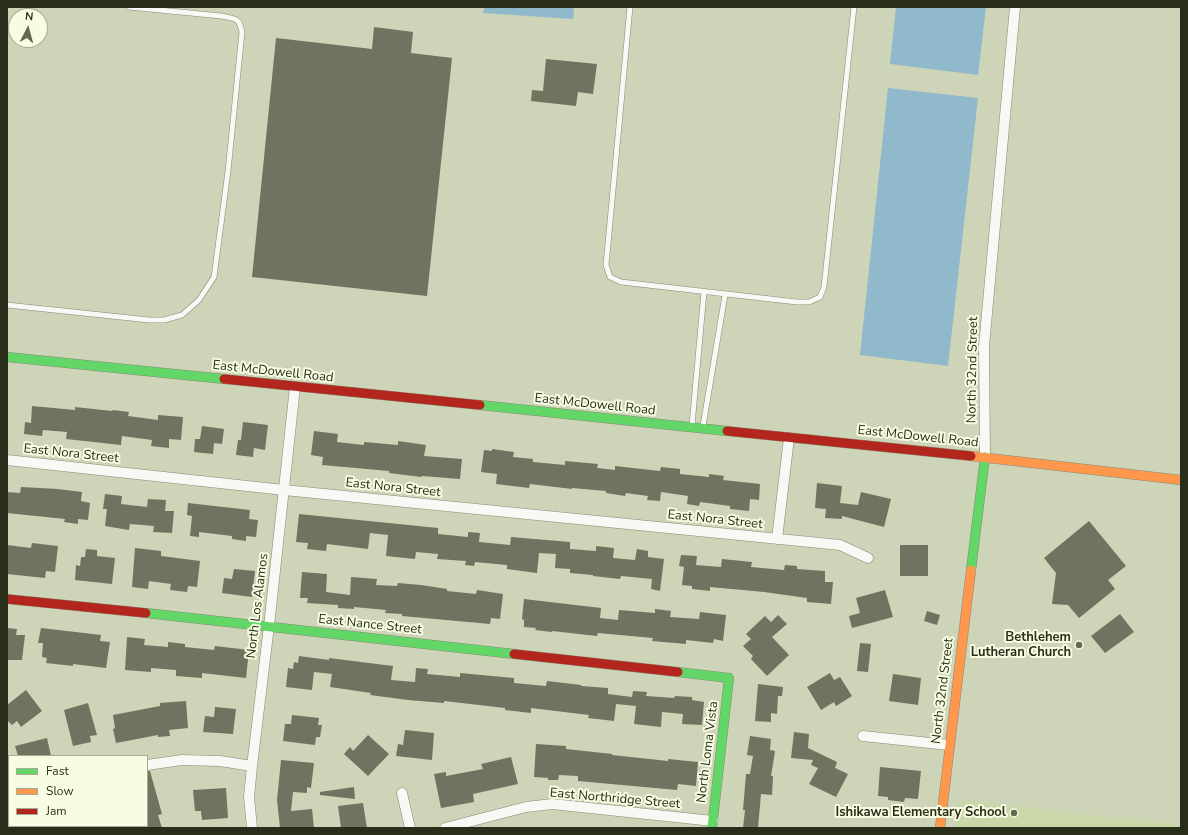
<!DOCTYPE html>
<style>
body{margin:0}
#map{position:relative;width:1188px;height:835px;overflow:hidden;background:#cdd4b8;font-family:"Nunito Sans",sans-serif}
canvas{display:block}
.frame{position:absolute;inset:0;border:8px solid #292e1a;pointer-events:none}
.legend{position:absolute;left:8px;top:755px;width:140px;height:72px;box-sizing:border-box;background:#f7fde3;border:1px solid #a5aa93;margin:0;padding:5px 7px;list-style:none;font-size:12px;color:#292e1a}
.legend li{display:flex;align-items:center;gap:8px;height:20px}
.legend b{width:20px;border:1px solid #a5aa93}
.north{position:absolute;left:8px;top:8px;width:40px;height:40px;box-sizing:border-box;background:#f7fde3;border:1px solid #a5aa93;border-radius:50%;rotate:6deg;font-size:11px;font-weight:700;line-height:16px;text-align:center;color:#292e1a}
.north::after{content:'';display:block;margin:auto;width:14px;height:18px;background:#626851;clip-path:polygon(50% 0,100% 100%,50% 72%,0 100%)}
</style>
<div id="map">
<canvas width="1188" height="835"></canvas>
<div class="frame"></div>
<ul class="legend">
<li><b style="height:5px;background:#63d668"></b>Fast</li>
<li><b style="height:5px;background:#ff974d"></b>Slow</li>
<li><b style="height:5px;background:#b3261e"></b>Jam</li>
</ul>
<div class="north">N</div>
</div>
<script>
const c = document.querySelector('canvas').getContext('2d');
c.lineJoin = 'round';
function paint(path, color) { c.fillStyle = color; c.fill(path, 'evenodd'); }
function stroke(path, color, width, dash) { c.strokeStyle = color; c.lineWidth = width; c.lineCap = dash ? 'butt' : 'round'; c.setLineDash(dash || []); c.stroke(path); }
function label(font, color, halo, rows, align = 'center') {
  c.font = font + ' "Nunito Sans",sans-serif'; c.lineWidth = 4; c.setLineDash([]); c.textBaseline = 'middle'; c.strokeStyle = halo; c.fillStyle = color; for (const [text, x, y, turn = 0] of rows) {
    c.save(); c.translate(x, y); c.rotate((+turn || 0) * Math.PI / 180); c.textAlign = isNaN(turn) ? turn : align; if (halo) c.strokeText(text, 0, 0); c.fillText(text, 0, 0); c.restore();
  }
}
const built = new Path2D(`
 M959 800 1181 825V828H956Z`);
const water = new Path2D(`
 M484 7H574L573 19 483 13Z
 M896 7H986L978 75 890 64Z
 M888 88 978 98 948 366 860 355Z`);
const building = new Path2D(`
 M374 27 413 32 411 53 452 58 427 296 252 277 276 38 372 49Z
 M546 59 597 64 593 94 578 92 576 106 531 101 532 90 543 91Z
 M32 406 75 410V407L112 411 113 410 129 412 128 416 158 420V415L183 417 181 440 169 439V448L151 446 152 440 122 436 121 445 66 439 67 432 43 430 42 436 24 434 25 422 31 423Z
 M243 422 268 425 265 450 254 448 253 457 236 455 238 440H241Z
 M202 426 224 429 222 444 214 443 213 454 194 452 195 439H200Z
 M314 431 338 434 337 442 364 445V442L398 445V441L426 445 424 456 462 459 460 479 422 476 421 477 389 473V471L322 465 323 457 311 455Z
 M492 449 514 452 513 457 533 459V462L565 465V461L598 464 597 468 615 470V466L660 471 661 467 680 469V474L709 477V474L724 476 723 480 760 484 759 500 750 499 749 511 730 509V506L700 502 699 506 687 504 688 496 661 492 660 501 647 500 648 496 626 493 625 496 606 493V491L572 488V489L530 484 529 488 496 484 497 474 481 472 484 450 492 451Z
 M817 483 842 486 840 503 858 505 861 492 891 499 884 527 842 516V519L825 518 826 509 815 508Z
 M21 487 58 489 82 492 81 501 90 503 88 520 78 519V524L64 522 65 519 7 513V492L20 493Z
 M105 494 122 496 121 504 147 507 148 499 166 500 165 511H174L172 533 153 532 154 526 130 524 129 530 105 526 107 509H103Z
 M188 503 250 510 249 519 258 520 256 537 246 536V541L232 539V536L199 532V537L190 536 192 516 187 515Z
 M299 514 438 528V534L468 537V532L480 533 479 542 510 545 511 537 570 542V549L596 551V546L614 548 613 558 635 560 637 549 648 551V557L664 559 660 591 651 589 652 579 621 576 620 579 593 576V575L570 573V569L555 568 556 554 539 553 537 573 507 569V565L475 562 474 566 465 565 466 561 437 559 438 554 416 552 415 559 386 556 388 535 370 533 368 549 327 544 326 551 307 549 308 543 296 542Z
 M1089 521 1126 566 1108 580 1115 589 1079 618 1068 605 1052 604 1056 573 1044 558Z
 M32 543 58 546 55 572 46 571 45 578 7 574V545L31 548Z
 M900 545H928V576H900Z
 M135 548 161 551V556L200 561 197 587 188 586 187 592 170 590 171 584 149 581 148 589 132 587Z
 M86 549 97 550V556L115 558 112 584 75 580 76 565 80 566 81 557H85Z
 M681 555 697 556 696 565 721 567 722 559 752 562 751 567 784 570 785 565 797 566V569L825 571V582H833L831 604 807 602V598L764 592 710 587V591L692 589V586L682 585 684 567 679 566Z
 M234 569 255 571 252 597 222 593 224 578 232 579Z
 M302 572 327 574 326 592 350 595 351 577 377 579 376 585 397 586 398 583 421 585 447 589V591L476 594 477 590 503 594 500 619 491 618 490 624 402 616V614L385 613 386 610 354 607V609L338 608V605L307 603 308 598H300Z
 M885 590 893 617 852 628 849 616 860 613 856 598Z
 M524 599 601 608 600 618 618 620 619 610 655 613V609L671 611 670 617 699 619 700 612 726 615 723 641 714 639 713 643 686 640V644L652 641 653 638 598 633 597 636 552 631V632L535 630 536 628 524 627V620L522 619Z
 M927 611 940 615 937 625 924 621Z
 M1120 614 1134 632 1105 653 1091 636Z
 M778 615 787 624 772 637 789 655 767 676 751 659 753 656 743 646 751 639 746 634 765 616 771 622Z
 M7 628 17 629 16 635H25L22 660H7Z
 M41 628 101 635 100 641 110 642 106 668 73 664V666L46 663 47 658 42 657 43 643H38Z
 M127 637 145 639 144 645 168 647V642L185 644V647L214 650 215 646 249 650 246 678 202 673V678L176 676V670L151 668V672L125 670Z
 M860 643 871 644 868 672 857 671Z
 M299 656 329 660V658L393 666 391 680 415 682 416 668 428 669 427 674 460 677V673L514 678V683L546 686 547 681 581 685V686L608 688V694L632 697 633 691 647 692 646 696 674 698 675 696 692 697V700L704 702 702 725 682 724 683 714 662 712 661 727 634 724 636 706 616 704 614 721 588 718 589 715 531 708V713L505 710V708L444 701V703L408 700 370 695 371 693 330 687 332 674 314 672 312 690 286 687 288 668 293 669 294 662 298 663Z
 M830 673 834 680 840 677 852 696 836 706 834 702 821 710 807 687Z
 M893 674 921 678 918 705 889 701Z
 M758 684 783 687 782 696H778L777 714 771 713V722L755 721Z
 M26 690 42 711 21 727 17 721 12 725 7 720V705Z
 M186 701 188 728 169 730 170 736 158 737V735L116 743 113 729 115 728 113 715 160 706V703Z
 M88 703 97 735 90 736 91 742 73 746 64 710Z
 M215 707 236 709 233 734 203 732 205 716 214 717Z
 M292 715 319 718 318 725H322L320 737H316L315 745 283 741 285 724H291Z
 M405 730 434 733 432 760 396 756 398 744 403 745Z
 M794 732 809 734 808 748 837 762 835 768 848 774 836 797 809 784 818 768 811 765 813 760 791 758Z
 M368 735 389 754 368 776 344 754 350 747 353 751Z
 M750 736 771 739 770 750 775 751 771 776H773L772 795 761 794 758 828H743L745 810H743L746 774H750L753 756 747 755Z
 M47 738 51 756H18L15 746Z
 M536 744 566 746V749L612 754V755L668 761V759L698 762 696 786 678 784 677 790 578 781V776L559 775 558 780H548V778L534 777Z
 M511 757 518 784 473 794 474 802 441 808 434 774 446 772V776L483 769 481 764Z
 M281 760 314 763 311 788 307 787V793L293 792 291 811 312 809 314 828H280L277 800Z
 M880 767 921 771 918 799 905 798 904 802 888 800V797L878 796Z
 M147 771H150L162 814 158 815 162 828H147Z
 M354 787 355 799 320 795V792Z
 M226 788 228 818 202 820 201 811H195L193 790Z
 M363 803 367 828H341L338 806Z`);
const lane = new Path2D(`
 M630 7 606 265 610 277 621 282 797 302H809L820 297 824 287 854 7
 M7 305 149 320H164L182 315 199 300 214 277 228 171 242 32C239 17 235 19 221 16L129 7
 M692 425 704 292
 M703 426 725 295`);
const street = new Path2D(`
 M985 457 984 346 1015 7
 M7 460 284 490 840 545 868 558
 M777 539 789 438
 M863 736 949 745
 M147 765 182 760 220 761 252 766
 M402 793 410 828
 M7 798H9
 M104 826 105 828
 M252 828 249 797 252 766 269 626 295 387
 M445 828 526 807 552 804 713 821`);
const fast = new Path2D(`
 M7 357 224 379
 M480 405 727 431
 M971 570 985 457
 M146 613 514 654
 M678 672 729 678 712 828`);
const slow = new Path2D(`
 M971 456 1181 480
 M940 828 971 570`);
const jam = new Path2D(`
 M224 379 480 405
 M727 431 971 456
 M7 599 146 613
 M514 654 678 672`);
const markers = [
 [1079,645,4,"#626851"],
 [1014,813,4,"#626851"]
];
const streetNames = [
 ["North 32nd Street",973,370,-89],
 ["East McDowell Road",273,372,6],
 ["East McDowell Road",595,405,6],
 ["East McDowell Road",918,437,6],
 ["East Nora Street",71,454,6],
 ["East Nora Street",393,488,6],
 ["East Nora Street",715,520,6],
 ["North Los Alamos",258,606,-83],
 ["East Nance Street",370,625,6],
 ["North 32nd Street",943,691,-83],
 ["North Loma Vista",708,752,-83],
 ["East Northridge Street",615,799,5]
];
const poiNames = [
 ["Bethlehem",1071,638],
 ["Lutheran Church",1071,653],
 ["Ishikawa Elementary School",1006,813]
];
paint(built, '#cbd6a9');
paint(water, '#90b9cc');
paint(building, '#717360');
stroke(lane, '#848974', 6);
stroke(street, '#848974', 11);
stroke(fast, '#848974', 10);
stroke(slow, '#848974', 10);
stroke(jam, '#848974', 10);
stroke(lane, '#f8f9f4', 5);
stroke(street, '#f8f9f4', 10);
stroke(fast, '#63d668', 9);
stroke(slow, '#ff974d', 9);
stroke(jam, '#b3261e', 9);
for (const [x, y, r, color] of markers) { const dot = new Path2D(); dot.arc(x, y, r, 0, 2 * Math.PI); c.fillStyle = color; c.fill(dot); stroke(dot, '#f7fde3', 1.5); }
label('13px', '#292e1a', '#f7fde3', streetNames);
label('bold 13px', '#292e1a', '#f7fde3', poiNames, 'right');
</script>
